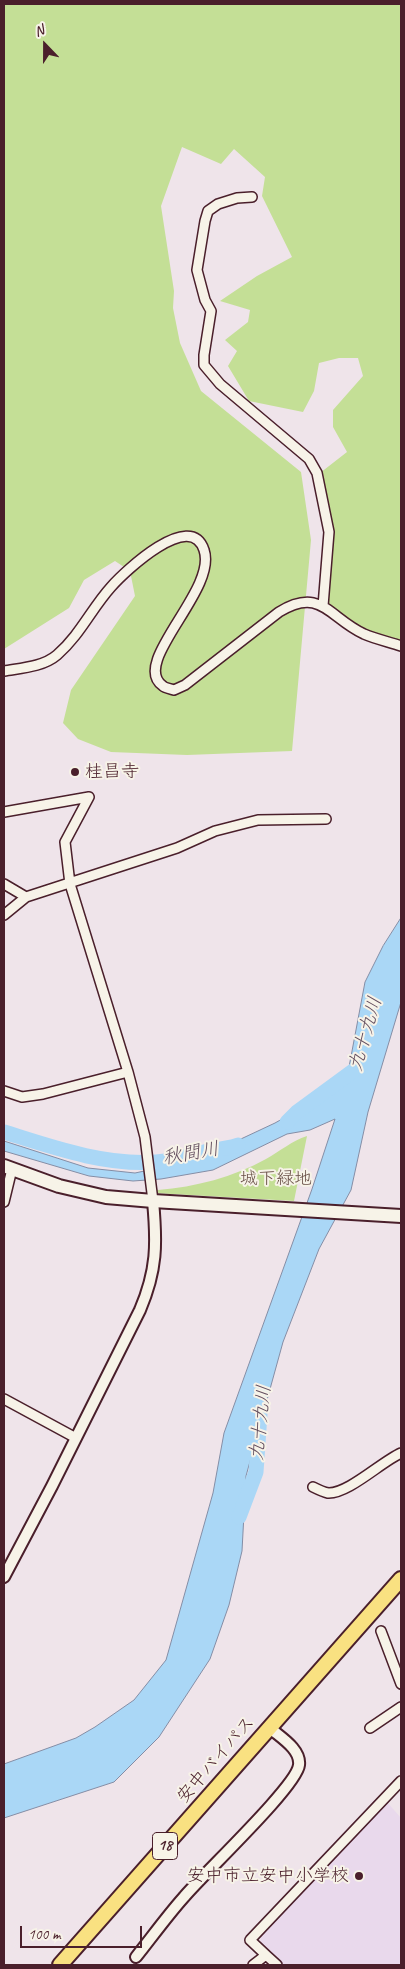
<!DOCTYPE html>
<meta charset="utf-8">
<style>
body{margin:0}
#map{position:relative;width:405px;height:1969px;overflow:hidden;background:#efe4ea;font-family:Caveat,sans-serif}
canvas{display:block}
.frame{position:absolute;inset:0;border:5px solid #4a1f2b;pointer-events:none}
.north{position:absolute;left:20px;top:20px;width:50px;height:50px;-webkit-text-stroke:4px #f7f3e8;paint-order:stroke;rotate:338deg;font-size:14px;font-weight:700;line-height:20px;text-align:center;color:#4a1f2b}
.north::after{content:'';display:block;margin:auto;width:18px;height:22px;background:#4a1f2b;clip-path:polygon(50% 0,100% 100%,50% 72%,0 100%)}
.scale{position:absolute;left:20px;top:1926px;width:122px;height:22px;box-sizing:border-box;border:2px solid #4a1f2b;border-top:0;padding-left:6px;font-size:15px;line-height:18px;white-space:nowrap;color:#4a1f2b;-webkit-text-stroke:4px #f7f3e8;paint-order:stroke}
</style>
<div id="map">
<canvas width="405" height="1969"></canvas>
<div class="frame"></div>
<div class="north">N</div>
<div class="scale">100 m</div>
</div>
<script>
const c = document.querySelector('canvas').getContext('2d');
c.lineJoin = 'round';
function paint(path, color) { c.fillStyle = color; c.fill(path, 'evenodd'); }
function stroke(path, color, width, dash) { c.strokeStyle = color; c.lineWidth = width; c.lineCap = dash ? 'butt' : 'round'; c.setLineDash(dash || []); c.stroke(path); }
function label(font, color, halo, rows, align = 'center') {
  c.font = font + ' Caveat,"Klee One",sans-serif'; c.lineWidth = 4; c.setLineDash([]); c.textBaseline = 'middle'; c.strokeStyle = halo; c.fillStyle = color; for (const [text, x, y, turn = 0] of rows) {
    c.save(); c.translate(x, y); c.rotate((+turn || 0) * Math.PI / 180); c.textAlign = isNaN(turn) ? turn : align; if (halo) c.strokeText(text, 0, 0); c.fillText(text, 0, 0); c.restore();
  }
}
const built = new Path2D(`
 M387 1802 401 1818V1965H282L260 1945 261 1934Z`);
const green = new Path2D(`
 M4 4H401V640C378 637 342 629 330 607 320 590 326 548 325 527 324 509 322 491 320 473L347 452 333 427V410L363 376 358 358H339L319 363 314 391 303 412 249 401 228 366 237 351 225 340 248 322 250 310 220 301 257 276 292 257 262 196 265 177 234 149 221 164 182 147 161 206 174 291 173 308 180 343 201 391 301 472 311 540 292 751 187 755 111 752 78 739 63 723 71 690 135 596 130 571 115 561 84 580 69 608 4 649Z
 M307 1136 294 1201 154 1193V1188L158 1190C196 1187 233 1177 266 1159 280 1151 292 1141 307 1136Z`);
const water = new Path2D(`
 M401 918V1002L368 1112 351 1190 319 1249 283 1342 246 1476 242 1551 229 1605 210 1659 159 1737 114 1782 4 1818V1764L76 1738 95 1727 134 1700 166 1660 213 1493 224 1433 312 1189 335 1119 310 1130 287 1134 213 1170 161 1179 133 1181 89 1176 4 1151V1141L88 1168 135 1173 196 1160 275 1123 346 1083 365 982 383 946Z`);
const river = new Path2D(`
 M287 1122 297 1112 357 1068
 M4 1132C52 1147 105 1166 156 1162 175 1161 193 1154 212 1150 221 1149 229 1148 238 1145
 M239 1517 256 1472 260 1414`);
const minor = new Path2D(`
 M252 197 237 198 218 204 208 211 205 221 197 270 205 300 211 311 204 355V365L220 384 309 459 317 473 329 532 323 606
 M4 671C21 668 43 667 57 655 80 635 92 608 111 587 125 571 191 509 204 550 218 590 129 663 163 686 165 688 171 689 174 690L185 685 279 612C321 586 329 618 364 634 376 639 389 642 401 646
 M89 797 65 842 70 884 128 1072 145 1137 153 1201
 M4 812 89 797
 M4 884 26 897
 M4 915 26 897 177 848 215 831 258 820 326 819
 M4 1091 22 1097 43 1094 128 1072
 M4 1202 12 1169
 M4 1399 76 1438
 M313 1487C317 1489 323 1492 328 1493 348 1494 381 1462 401 1453
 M381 1631 401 1684
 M370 1728 401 1707
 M266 1955 250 1940 401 1781
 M253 1965 266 1955 277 1965`);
const tertiary = new Path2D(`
 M4 1577 52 1486 140 1310C157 1270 157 1244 153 1201
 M136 1957C152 1937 167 1916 184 1897 203 1874 297 1786 299 1765 301 1749 280 1737 270 1728`);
const secondary = new Path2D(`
 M4 1166 59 1186 106 1197 153 1201 401 1216`);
const trunk = new Path2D(`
 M60 1965 401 1579`);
const markers = [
 [75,772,5,"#4a1f2b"],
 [359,1876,5,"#4a1f2b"]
];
const shields = [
 [165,1846,25]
];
const shieldNames = [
 ["18",165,1846]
];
const poiNames = [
 ["桂昌寺",85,772],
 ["安中市立安中小学校",349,1876,"right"]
];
const parkNames = [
 ["城下緑地",276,1179]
];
const streetNames = [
 ["安中バイパス",216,1760,-49]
];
const waterNames = [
 ["九十九川",366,1034,-74],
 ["秋間川",191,1154,-10],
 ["九十九川",261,1423,-84]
];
paint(built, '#e9d9ec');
paint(green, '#c4df96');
paint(water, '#aad7f6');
stroke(water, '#848da5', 1);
stroke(river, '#aad7f6', 15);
stroke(minor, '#4a1f2b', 12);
stroke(tertiary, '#4a1f2b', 14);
stroke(secondary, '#4a1f2b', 16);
stroke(trunk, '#4a1f2b', 18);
stroke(minor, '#f7f3e8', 9);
stroke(tertiary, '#f7f3e8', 10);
stroke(secondary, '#f7f3e8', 12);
stroke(trunk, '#f9e181', 14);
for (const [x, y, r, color] of markers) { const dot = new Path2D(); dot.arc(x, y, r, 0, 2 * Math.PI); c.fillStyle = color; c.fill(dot); stroke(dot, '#f7f3e8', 2); }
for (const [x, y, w] of shields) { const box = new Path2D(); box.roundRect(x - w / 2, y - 13.5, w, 27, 4); c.fillStyle = '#f7f3e8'; c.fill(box); stroke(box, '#4a1f2b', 1); }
label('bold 16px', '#4a1f2b', null, shieldNames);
label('18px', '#4a1f2b', '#f7f3e8', poiNames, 'left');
label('18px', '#684f46', '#f7f3e8', parkNames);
label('18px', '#4a1f2b', '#f7f3e8', streetNames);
label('italic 19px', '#624d5e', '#f7f3e8', waterNames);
</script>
